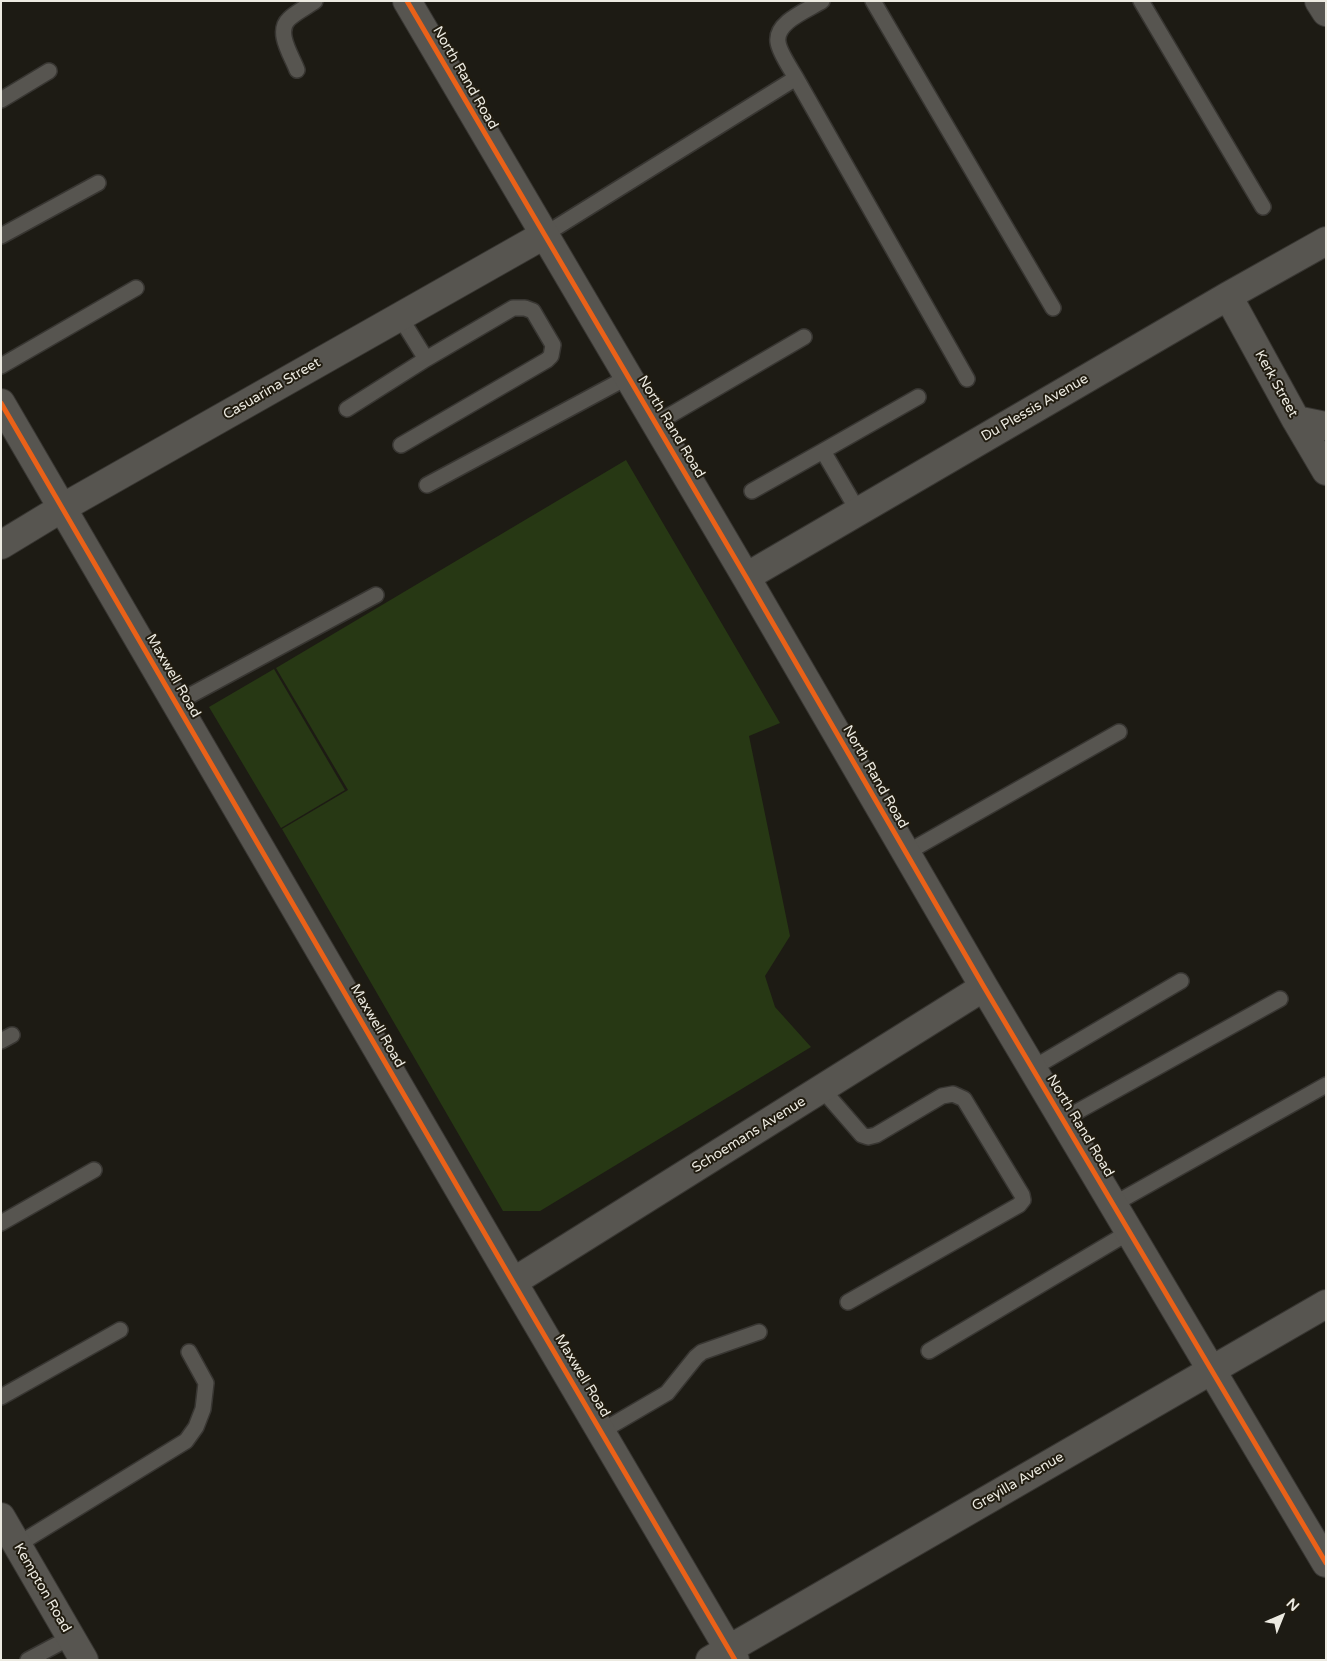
<!DOCTYPE html>
<style>
body{margin:0}
#map{position:relative;width:1327px;height:1661px;overflow:hidden;background:#1d1b14;font-family:"Varela Round",sans-serif}
canvas{display:block}
.frame{position:absolute;inset:0;border:2px solid #eceae1;pointer-events:none}
.north{position:absolute;left:1257px;top:1591px;width:50px;height:50px;-webkit-text-stroke:4px #211c10;paint-order:stroke;rotate:44deg;font-size:14px;font-weight:700;line-height:20px;text-align:center;color:#eceae1}
.north::after{content:'';display:block;margin:auto;width:18px;height:22px;background:#eceae1;clip-path:polygon(50% 0,100% 100%,50% 72%,0 100%)}
</style>
<div id="map">
<canvas width="1327" height="1661"></canvas>
<div class="frame"></div>
<div class="north">N</div>
</div>
<script>
const c = document.querySelector('canvas').getContext('2d');
c.lineJoin = 'round';
function paint(path, color) { c.fillStyle = color; c.fill(path, 'evenodd'); }
function stroke(path, color, width, dash) { c.strokeStyle = color; c.lineWidth = width; c.lineCap = dash ? 'butt' : 'round'; c.setLineDash(dash || []); c.stroke(path); }
function label(font, color, halo, rows, align = 'center') {
  c.font = font + ' "Varela Round",sans-serif'; c.lineWidth = 4; c.setLineDash([]); c.textBaseline = 'middle'; c.strokeStyle = halo; c.fillStyle = color; for (const [text, x, y, turn = 0] of rows) {
    c.save(); c.translate(x, y); c.rotate((+turn || 0) * Math.PI / 180); c.textAlign = isNaN(turn) ? turn : align; if (halo) c.strokeText(text, 0, 0); c.fillText(text, 0, 0); c.restore();
  }
}
const green = new Path2D(`
 M626 460 780 723 749 736 790 936 765 976 775 1007 811 1047 540 1211H503L282 829 348 790 276 668Z
 M274 669 345 790 281 828 209 707Z`);
const service = new Path2D(`
 M873 1 1053 308
 M1141 1 1263 207
 M297 70C292 56 275 32 289 19 296 12 307 7 315 1
 M796 78C791 69 779 52 778 42 775 22 808 10 822 1
 M1 100 49 71
 M544 235 796 78 967 379
 M1 236 98 183
 M400 317 426 359 513 308H525L533 311 553 345 551 356 547 360 401 445
 M1 366 136 288
 M347 409 426 359
 M655 424 804 337
 M427 485 628 377
 M752 491 823 451
 M858 511 823 451 918 397
 M176 703 376 595
 M906 853 1119 732
 M1 1041 12 1035
 M1033 1068 1181 981
 M822 1089 862 1135 868 1137 876 1135 942 1096 953 1094 964 1099 1022 1195 1023 1200 1019 1205 848 1302
 M1064 1119 1280 999
 M1114 1204 1326 1085
 M1 1223 94 1170
 M929 1351 1131 1231
 M1 1397 120 1330
 M602 1431 667 1393 696 1357 702 1352 759 1332
 M17 1545 186 1441 196 1427 203 1409 206 1383 189 1352
 M28 1660 71 1637`);
const minor = new Path2D(`
 M407 1 746 577 984 987 1326 1563
 M1319 1 1326 12
 M1228 296 1296 420 1326 471
 M1 403 513 1282 735 1660
 M1296 420 1326 426
 M1 545 62 508 544 235
 M746 577 1228 296 1326 241
 M513 1282 984 987
 M1 1517 84 1660
 M710 1660 1326 1304`);
const cycleway = new Path2D(`
 M407 1 746 577 984 987 1326 1563
 M1 403 513 1282 735 1660`);
const streetNames = [
 ["North Rand Road",465,78,60],
 ["Kerk Street",1276,384,61],
 ["Casuarina Street",272,389,-30],
 ["Du Plessis Avenue",1035,408,-30],
 ["North Rand Road",671,427,59],
 ["Maxwell Road",173,676,60],
 ["North Rand Road",875,777,60],
 ["Maxwell Road",377,1026,60],
 ["North Rand Road",1080,1126,59],
 ["Schoemans Avenue",749,1135,-32],
 ["Maxwell Road",582,1376,59],
 ["Greyilla Avenue",1018,1482,-30],
 ["Kempton Road",42,1588,60]
];
paint(green, '#273814');
stroke(service, '#383632', 18);
stroke(minor, '#383632', 30);
stroke(service, '#575550', 15);
stroke(minor, '#575550', 28);
stroke(cycleway, '#ea6118', 5);
label('14px', '#eceae1', '#211c10', streetNames);
</script>
